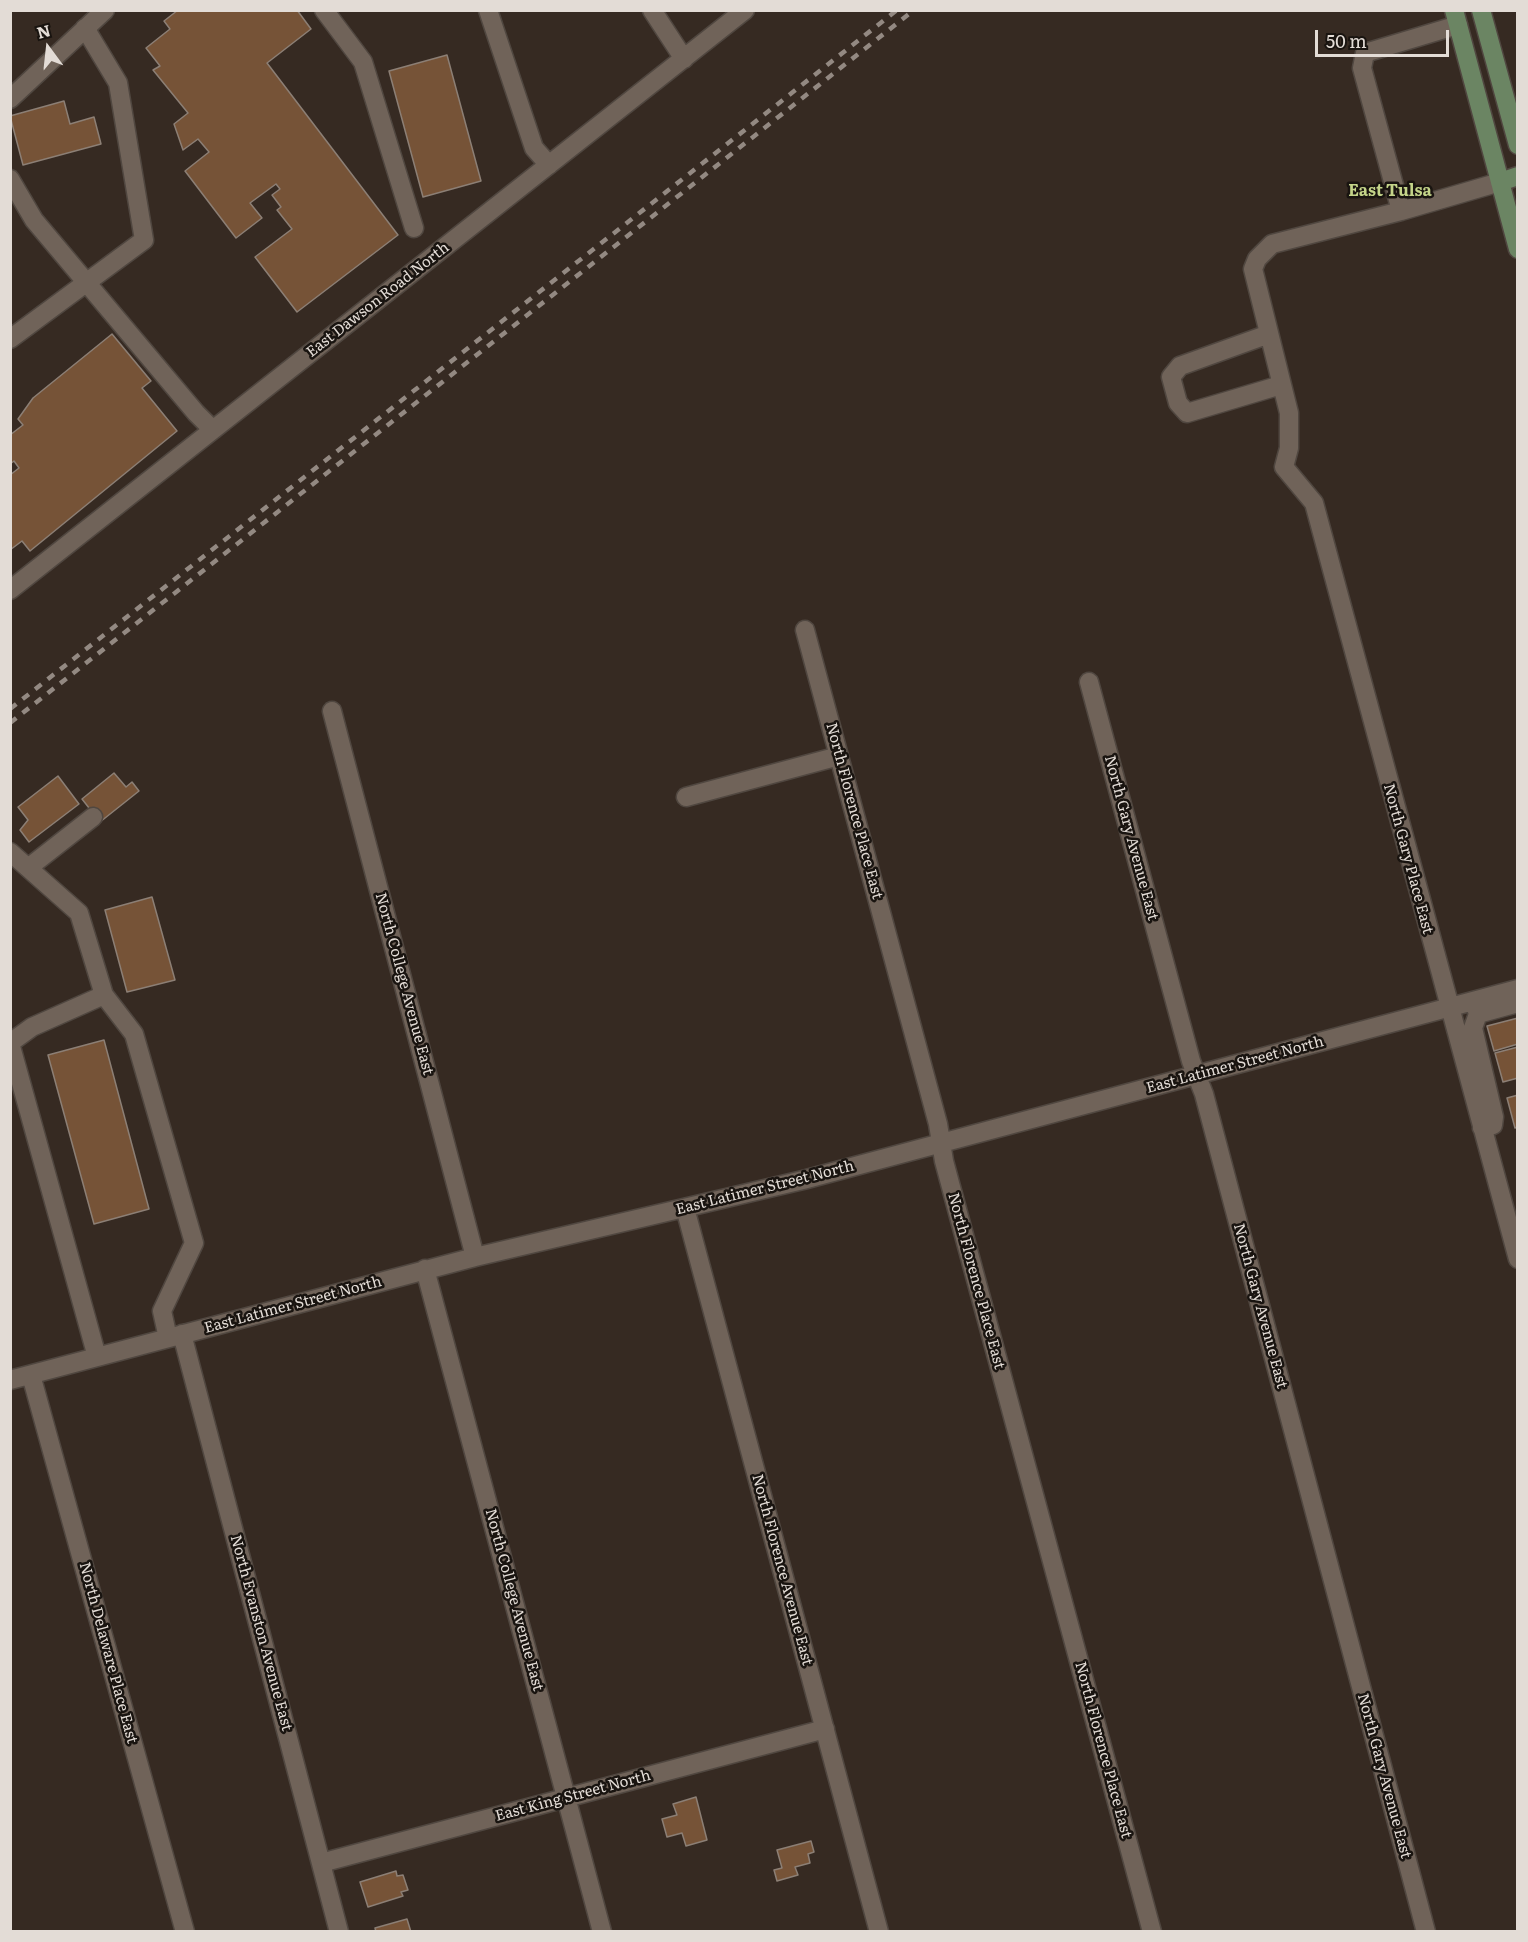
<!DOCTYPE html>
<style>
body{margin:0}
#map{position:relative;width:1528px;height:1942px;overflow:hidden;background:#362a22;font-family:Literata,serif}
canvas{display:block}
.frame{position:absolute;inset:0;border:12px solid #e3dcd6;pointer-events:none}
.north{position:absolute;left:18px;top:18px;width:60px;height:60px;-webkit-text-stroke:4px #191410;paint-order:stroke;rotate:345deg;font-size:16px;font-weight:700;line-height:24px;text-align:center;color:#e3dcd6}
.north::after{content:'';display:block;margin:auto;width:21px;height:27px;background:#e3dcd6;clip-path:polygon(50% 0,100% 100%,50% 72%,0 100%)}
.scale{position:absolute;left:1315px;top:30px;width:134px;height:27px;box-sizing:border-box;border:3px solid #e3dcd6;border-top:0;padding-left:8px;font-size:18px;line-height:21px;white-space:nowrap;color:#e3dcd6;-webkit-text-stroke:4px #191410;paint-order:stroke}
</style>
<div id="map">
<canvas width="1528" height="1942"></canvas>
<div class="frame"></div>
<div class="north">N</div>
<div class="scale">50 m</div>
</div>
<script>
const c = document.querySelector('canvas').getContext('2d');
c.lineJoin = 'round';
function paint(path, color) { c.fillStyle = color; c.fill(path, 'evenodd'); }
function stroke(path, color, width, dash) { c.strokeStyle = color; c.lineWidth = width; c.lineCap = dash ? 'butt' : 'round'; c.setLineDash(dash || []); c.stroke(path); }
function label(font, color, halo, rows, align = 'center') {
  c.font = font + ' Literata,serif'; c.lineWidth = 5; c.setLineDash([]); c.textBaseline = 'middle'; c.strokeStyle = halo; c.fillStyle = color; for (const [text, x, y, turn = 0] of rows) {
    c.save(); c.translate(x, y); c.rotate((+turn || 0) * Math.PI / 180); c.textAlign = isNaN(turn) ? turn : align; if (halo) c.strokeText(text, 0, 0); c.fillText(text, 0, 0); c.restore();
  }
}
const building = new Path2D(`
 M178 10H297L311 29 267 63 398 235 297 312 255 257 292 229 277 210 281 207 272 195 280 189 276 184 250 203 262 218 236 238 185 171 209 152 198 139 183 150 174 124 188 113 153 70 160 66 146 48 170 29 164 21Z
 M447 55 481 181 423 197 389 71Z
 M64 101 70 124 94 117 101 144 23 165 10 116Z
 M112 334 151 381 142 388 177 431 30 551 22 541 10 550V475L19 468 14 461 10 464V435L23 425 18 419 33 398Z
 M114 773 126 787 132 782 139 791 100 822 82 799Z
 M58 776 79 804 29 842 20 830 28 820 18 807Z
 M152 897 175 980 127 992 105 910Z
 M1518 1018V1044L1494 1051 1487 1026Z
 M104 1040 149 1209 94 1224 48 1055Z
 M1518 1047V1078L1503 1082 1495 1053Z
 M1518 1095V1127L1515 1128 1507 1098Z
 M696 1797 707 1840 686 1846 682 1833 667 1837 662 1819 677 1815 673 1804Z
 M811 1841 814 1852 808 1854 810 1863 795 1867 798 1875 777 1881 774 1870 782 1868 777 1850Z
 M396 1871 397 1876 403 1875 408 1890 401 1892 403 1896 368 1907 360 1882Z
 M407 1919 411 1932H376L375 1928Z`);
const minor = new Path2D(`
 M324 10 363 62 414 228
 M488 10 534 148 549 165
 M652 10 684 59
 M1458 25 1365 53 1362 68 1401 211 1500 182
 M10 99 105 10
 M10 179 34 220 196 413 213 430
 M1401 211 1272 244 1257 259 1253 269 1289 413V448L1284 467 1314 503 1518 1259
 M1269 334 1180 366 1171 377 1178 403 1187 413 1281 385
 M10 339 144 240 118 83 85 28
 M10 590 745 10
 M805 630 938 1124 944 1161 1152 1932
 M1089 682 1191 1061 1204 1094 1426 1932
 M332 711 475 1257
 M686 797 839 756
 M10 852 79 913 104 995 134 1034 194 1243 162 1311 168 1338
 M28 868 93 817
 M1474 1001 1478 1014 1473 1028 1494 1117 1493 1125 1482 1128
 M1478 1014 1518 1003
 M10 1043 97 1357
 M10 1043 32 1027 104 995
 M685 1208 879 1932
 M425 1269 602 1932
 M182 1334 339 1932
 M31 1375 185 1932
 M10 1380 475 1257 803 1180 1518 989
 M321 1863 825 1729`);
const major = new Path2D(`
 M1454 10 1518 249
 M1481 10 1518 145
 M1500 182 1518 176`);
const rail = new Path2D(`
 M10 709 897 10
 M10 723 914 10`);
const streetNames = [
 ["East Dawson Road North",378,300,-38],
 ["North Florence Place East",854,811,75],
 ["North Gary Avenue East",1131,838,75],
 ["North Gary Place East",1408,859,75],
 ["North College Avenue East",404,984,75],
 ["East Latimer Street North",1235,1065,-15],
 ["East Latimer Street North",765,1188,-14],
 ["North Florence Place East",976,1281,75],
 ["East Latimer Street North",293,1305,-15],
 ["North Gary Avenue East",1260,1306,75],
 ["North Florence Avenue East",782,1570,75],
 ["North College Avenue East",514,1600,75],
 ["North Evanston Avenue East",261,1633,75],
 ["North Delaware Place East",108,1653,75],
 ["North Florence Place East",1103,1750,75],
 ["North Gary Avenue East",1384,1776,75],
 ["East King Street North",573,1796,-15]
];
const neighbourhoodNames = [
 ["East Tulsa",1390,191]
];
paint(building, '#765337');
stroke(building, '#8c7f75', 1.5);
stroke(minor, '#504740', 21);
stroke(major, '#504740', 21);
stroke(minor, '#706359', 18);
stroke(major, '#6b8563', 18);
stroke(rail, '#938982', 4.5, [8, 8]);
label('15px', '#e3dcd6', '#191410', streetNames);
label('bold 16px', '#c4d489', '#191410', neighbourhoodNames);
</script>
